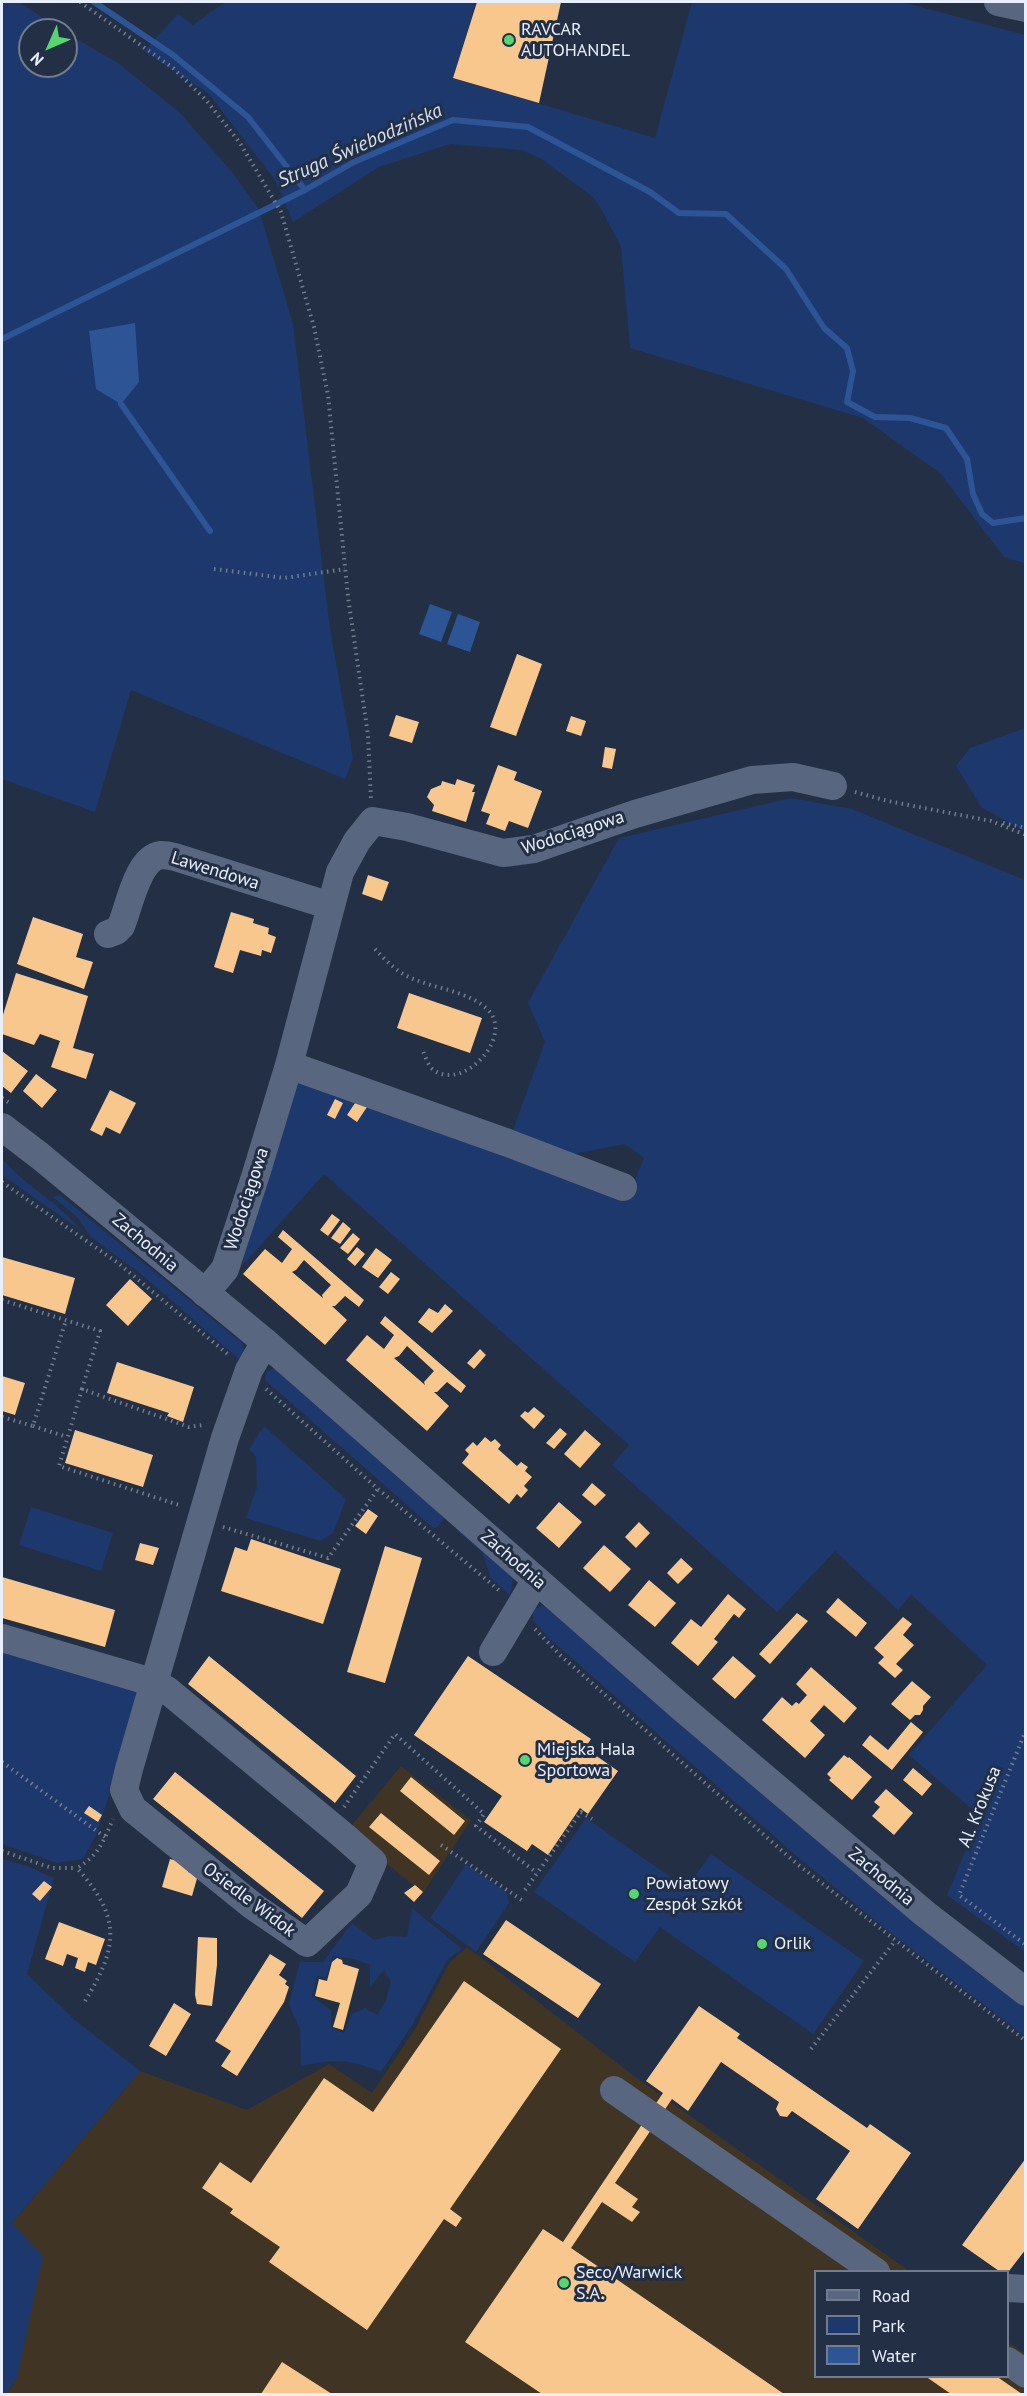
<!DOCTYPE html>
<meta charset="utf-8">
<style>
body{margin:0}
#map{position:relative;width:1027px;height:2396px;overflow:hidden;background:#232f45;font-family:"PT Sans",sans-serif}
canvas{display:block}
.frame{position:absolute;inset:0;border:3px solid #e8f0ff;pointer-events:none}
.legend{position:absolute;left:814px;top:2270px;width:195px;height:108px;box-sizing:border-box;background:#232f45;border:2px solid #727c8f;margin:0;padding:8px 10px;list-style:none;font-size:18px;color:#e8f0ff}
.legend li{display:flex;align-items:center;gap:12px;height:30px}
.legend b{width:30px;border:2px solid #727c8f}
.north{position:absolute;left:18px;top:18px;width:60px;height:60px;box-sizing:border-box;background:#232f45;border:2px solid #727c8f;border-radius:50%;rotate:225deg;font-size:16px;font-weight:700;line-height:24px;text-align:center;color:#e8f0ff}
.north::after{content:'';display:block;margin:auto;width:21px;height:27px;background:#56d671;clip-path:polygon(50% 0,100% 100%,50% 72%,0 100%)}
</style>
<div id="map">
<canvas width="1027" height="2396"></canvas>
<div class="frame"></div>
<ul class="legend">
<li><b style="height:8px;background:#59667f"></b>Road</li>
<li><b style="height:16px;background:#1d386d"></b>Park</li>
<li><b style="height:16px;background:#2d5595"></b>Water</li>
</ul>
<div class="north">N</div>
</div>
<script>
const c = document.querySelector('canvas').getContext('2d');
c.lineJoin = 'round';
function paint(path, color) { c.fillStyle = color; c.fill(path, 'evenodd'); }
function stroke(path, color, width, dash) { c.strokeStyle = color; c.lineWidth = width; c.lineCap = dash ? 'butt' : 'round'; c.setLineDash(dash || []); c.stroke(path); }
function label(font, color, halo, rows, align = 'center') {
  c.font = font + ' "PT Sans",sans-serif'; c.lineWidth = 6; c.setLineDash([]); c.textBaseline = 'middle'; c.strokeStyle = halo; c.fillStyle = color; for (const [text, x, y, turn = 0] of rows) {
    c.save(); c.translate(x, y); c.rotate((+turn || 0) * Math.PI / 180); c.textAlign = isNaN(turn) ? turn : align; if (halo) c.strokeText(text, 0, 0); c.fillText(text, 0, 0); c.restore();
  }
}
const industrial = new Path2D(`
 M401 1766 471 1820 423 1893 347 1831Z
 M467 1947 634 2076 909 2271 816 2272V2376H1008V2342L1026 2354 1025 2394H6L17 2378 12 2223 140 2071 247 2110 329 2064 372 2093 415 2029 450 1962Z`);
const green = new Path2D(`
 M2 2H19L61 30H30V66H66V33L118 63 179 112 233 173 259 210 293 324 330 629 353 758 345 779 131 690 95 812 2 779Z
 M225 2H476L453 78 655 138 692 2H902L1025 35V563L1004 557 940 473 863 418 630 348 621 247 600 207 593 197 540 158 521 150 450 144 379 167 293 222 275 180 209 94 144 51 178 14 193 25Z
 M1025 728H1026L1025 831 982 808 956 766 970 748Z
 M791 798 852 809 1025 880V1952L947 1895 980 1816 909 1755 987 1665 911 1594 898 1610 835 1551 777 1612 612 1465 629 1445 324 1174 242 1266 283 1091 298 1077 633 1184 644 1158 625 1144 568 1155 510 1138 545 1042 528 1003 619 838Z
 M2 1159C26 1186 59 1203 82 1231L2 1175Z
 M60 1195 242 1343 244 1351 240 1360 141 1274 91 1237 78 1218 53 1197Z
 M277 1368 446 1516 436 1528 432 1527 265 1380C265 1371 269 1369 277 1368Z
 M264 1426 346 1499 333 1533 320 1541 246 1518 257 1487 256 1457 249 1449Z
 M31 1507 113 1533 101 1571 19 1545Z
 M458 1528 510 1574 513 1579 510 1595 491 1578 482 1552 457 1531Z
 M541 1606 551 1608 1025 2004V2036L891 1933 800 1859 550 1639 533 1620V1610Z
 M2 1646 143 1686 97 1833 83 1859 57 1863 2 1844Z
 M586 1818 686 1888 711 1854 864 1961 813 2034 660 1927 635 1962 534 1892Z
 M2 1859 27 1866 54 1878 27 1974 76 2021 140 2071 12 2223 43 2256 17 2378 6 2394H2Z
 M466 1864 507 1893 509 1903 476 1952 430 1918Z
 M412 1908 462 1949 448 1959 412 2025 381 2072C348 2059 336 2059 301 2066L300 2030 289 2004 300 1962H323L352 1923 374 1940 389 1936 407 1937ZM333 1956 354 1959 370 1965V1987L384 1970 391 1981 386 2000 377 2015 365 2008 352 2014 344 2033 331 2028V2010L312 1996 317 1976 326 1977Z`);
const water = new Path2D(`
 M135 323 139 382 121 404 96 389 89 331Z
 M430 604 452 612 441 642 419 634Z
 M458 614 480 622 470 652 447 644Z`);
const stream = new Path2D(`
 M94 2 173 55 248 117 305 190
 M2 339 305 190 354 162 453 120 528 127 650 192 679 213 726 214 786 269 824 328 847 348 853 371 847 402 875 417 910 418 946 428 967 459 973 494 982 514 993 523 1026 518
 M121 404 210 531`);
const building = new Path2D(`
 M477 2H561L539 103 453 78Z
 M517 654 542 664 516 736 490 727Z
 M396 715 419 722 412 743 389 736Z
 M571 716 586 721 581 736 566 731Z
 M605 747 616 749 612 769 602 767Z
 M498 765 517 772 514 780 542 791 528 828 509 821 505 831 486 824 490 814 481 811Z
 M457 779 475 785 472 792H475L466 822 432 811 434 805 427 797 431 789 441 785 442 781 455 785Z
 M368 875 389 882 382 901 362 894Z
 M231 912 254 919 253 923 269 928 268 934 276 937 271 953 262 950 261 956 240 950 233 973 214 967Z
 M33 917 83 934 76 957 93 962 84 989 17 964Z
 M16 973 88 996 73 1048 94 1054 86 1079 51 1067 60 1041 40 1034 34 1045 2 1034V1018Z
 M409 993 482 1018 470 1053 397 1028Z
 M2 1051 28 1071 11 1093 2 1086Z
 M36 1074 57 1090 42 1108 23 1091Z
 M110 1090 136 1103 120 1134 106 1127 102 1136 90 1130Z
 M335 1099 343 1103 335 1119 327 1115Z
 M357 1100 367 1107 357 1122 347 1115Z
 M332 1214 340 1220 328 1236 320 1230Z
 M343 1222 351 1229 340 1244 331 1238Z
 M283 1230 364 1300 359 1307 345 1296 335 1306H332L347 1320 325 1345 243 1274 265 1249 282 1263 292 1249 278 1237ZM304 1260 331 1285 322 1295 323 1298 292 1272 296 1270Z
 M353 1233 360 1239 348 1254 340 1248Z
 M357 1247 365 1254 355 1266 347 1259Z
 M376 1248 392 1260 378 1278 362 1267Z
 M2 1257 75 1278 65 1314 2 1295Z
 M391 1272 400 1279 388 1294 379 1287Z
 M130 1279 152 1299 128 1326 106 1305Z
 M445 1304 453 1311 432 1333 418 1322 429 1308 438 1313Z
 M385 1316 466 1386 461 1393 447 1382 437 1392H434L449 1406 427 1431 346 1360 367 1335 384 1349 394 1335 380 1323ZM407 1346 434 1371 424 1382 425 1385 394 1358 399 1356Z
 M480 1349 486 1355 474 1369 467 1363Z
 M117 1362 194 1387 183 1422 167 1416 169 1413 107 1393Z
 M2 1376 25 1383 15 1415 2 1411Z
 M534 1407 545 1416 534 1429 520 1416 525 1411 528 1413Z
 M560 1428 567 1434 554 1449 546 1443Z
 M75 1430 153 1455 143 1487 65 1463Z
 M585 1430 601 1444 580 1468 564 1454Z
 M485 1437 491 1442 495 1439 501 1445 498 1449 517 1466 521 1462 528 1467 525 1471 532 1477 524 1486 528 1490 521 1498 517 1494 509 1504 462 1463 469 1454 465 1450 473 1442 477 1446Z
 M592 1483 606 1495 595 1506 582 1495Z
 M559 1502 582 1522 559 1548 536 1528Z
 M368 1509 378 1516 366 1534 355 1526Z
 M639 1522 650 1533 636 1548 625 1537Z
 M251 1539 341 1569 323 1624 221 1591 235 1547 247 1551Z
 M140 1543 159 1548 153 1565 135 1560Z
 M604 1545 631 1569 610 1592 583 1568Z
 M385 1546 422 1558 385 1683 347 1672Z
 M681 1558 693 1569 678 1584 667 1573Z
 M2 1577 115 1610 105 1647 2 1618Z
 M649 1580 676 1603 655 1627 628 1605Z
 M728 1594 746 1609 739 1618 734 1614 714 1639 718 1642 698 1666 671 1643 691 1619 701 1627Z
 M838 1598 867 1623 856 1637 826 1612Z
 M797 1613 808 1621 770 1664 759 1654Z
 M903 1617 912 1624 903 1635 914 1645 896 1664 903 1670 895 1678 878 1663 884 1657 874 1648Z
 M209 1656 356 1776 335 1803 188 1684Z
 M468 1656 591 1739 585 1748 618 1771 588 1814 580 1808 548 1855 532 1844 527 1851 484 1822 502 1796 414 1735Z
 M733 1656 756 1676 735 1699 712 1679Z
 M811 1667 857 1708 844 1723 824 1705 810 1721 825 1735 805 1758 762 1720 782 1697 792 1706 796 1702 799 1704 807 1695 796 1684Z
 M912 1681 931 1697 923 1706V1710L920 1715H915L910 1720 891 1704Z
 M911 1722 923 1732 892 1770 862 1745 870 1735 888 1750Z
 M844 1755 848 1758 849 1757 872 1777 852 1800 829 1780 831 1778 827 1774Z
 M913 1768 932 1784 922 1796 903 1780Z
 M175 1772 324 1891 302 1918 153 1799Z
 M411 1777 465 1821 454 1835 400 1791Z
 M886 1789 913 1813 894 1835 872 1816 880 1807 874 1802Z
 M89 1806 102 1815 98 1822 84 1813Z
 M381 1813 440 1861 429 1875 369 1827Z
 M170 1859 190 1864 188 1872 198 1875 192 1896 162 1887Z
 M44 1881 52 1887 40 1901 32 1894Z
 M415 1885 423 1892 414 1902 404 1893Z
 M506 1920 601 1984 578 2018 483 1954Z
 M59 1922 105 1939 96 1965 88 1962 85 1972 75 1968 78 1958 67 1954 63 1966 45 1959Z
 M198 1937 217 1938V1965L212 2006 197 2004 195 1995Z
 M270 1954 286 1964 279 1975 287 1981 285 1984 289 1987 284 2002 237 2076 221 2066 231 2051 215 2041Z
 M337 1958 342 1960 343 1964 359 1969 343 2030 333 2027 340 2003 315 1996 319 1979 327 1981 332 1962Z
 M464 1981 561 2049 450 2209 462 2218 456 2227 444 2219 367 2330 269 2262 280 2247 230 2213 233 2209 202 2188 220 2162 251 2183 324 2078 373 2112Z
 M174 2003 191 2014 166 2056 149 2046Z
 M699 2006 740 2034 737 2038 867 2128 870 2124 911 2153 858 2229 816 2199 850 2151 792 2111 787 2117 780 2116 776 2109 779 2102 721 2062 688 2111 672 2099 615 2183 638 2199 632 2207 640 2212 632 2222 602 2202 571 2248 784 2394H542L465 2342 543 2229 563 2242 663 2093 646 2081Z
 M1026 2158V2249L1009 2271H999L962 2245Z
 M282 2362 332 2394H261Z
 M925 2376H996L1022 2394H951Z`);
const path = new Path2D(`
 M80 2 173 68 206 100 240 143 281 212 314 327 328 395 348 597 368 735 371 799
 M214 569 284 578 345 569
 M855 792 888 801 991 821 1026 835
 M1003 823 1026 828
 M375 949C387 962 399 974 416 980 438 989 470 992 488 1010 515 1037 461 1095 431 1068 428 1064 425 1056 423 1051
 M2 1098 11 1104
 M2 1182 118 1263 230 1356
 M2 1300 100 1331 82 1389 189 1427 203 1425
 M82 1389 59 1466 182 1506
 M266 1389 378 1489 501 1592
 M2 1417 33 1426 66 1320
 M33 1426 67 1437
 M223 1527 328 1558 378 1489
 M535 1629 560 1655 797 1864 1026 2041
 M1026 1730 959 1895 1026 1945
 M2 1762 105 1837
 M344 1807 395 1734 484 1814 476 1826 537 1873
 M441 1845 523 1901
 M2 1851 52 1868H77
 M525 1890 581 1812 592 1819
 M85 2001C119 1946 121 1917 77 1868 99 1855 103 1842 113 1819
 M811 2049 895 1941`);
const minor = new Path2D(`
 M998 2 1026 8
 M108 934 116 931 121 926C129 908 137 858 161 855 165 855 171 856 175 857L331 906
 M289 1065 508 1143 623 1187
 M2 1127 40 1156 265 1342 681 1707 839 1841 924 1913 1026 1992
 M205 1293 225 1269 256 1174 289 1065 340 872 357 841 373 821 407 827 503 853 534 849 635 814 752 780 793 777 833 786
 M2 1638 155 1683 167 1690 345 1837 373 1862 359 1894 307 1943 253 1906 138 1813 133 1809 124 1790 129 1769 225 1438 249 1370 265 1342
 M493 1652 536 1580
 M614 2090 876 2272
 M1008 2288 1026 2289
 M1008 2361 1026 2374`);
const markers = [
 [509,40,6,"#56d671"],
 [525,1760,6,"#56d671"],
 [634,1894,6,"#56d671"],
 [762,1944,6,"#56d671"],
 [564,2283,6,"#56d671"]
];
const poiNames = [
 ["RAVCAR",521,30],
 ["AUTOHANDEL",521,51],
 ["Miejska Hala",537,1750],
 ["Sportowa",537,1771],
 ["Powiatowy",646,1884],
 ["Zespół Szkół",646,1905],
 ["Orlik",774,1944],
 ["Seco/Warwick",576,2273],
 ["S.A.",576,2294]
];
const streetNames = [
 ["Wodociągowa",573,833,-18],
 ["Lawendowa",215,871,17],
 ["Wodociągowa",247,1199,-72],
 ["Zachodnia",145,1243,40],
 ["Zachodnia",513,1560,41],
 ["Al. Krokusa",980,1807,-68],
 ["Zachodnia",881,1877,40],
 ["Osiedle Widok",249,1900,37]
];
const waterNames = [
 ["Struga Świebodzińska",360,146,-24]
];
paint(industrial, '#403525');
paint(green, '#1d386d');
paint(water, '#2d5595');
stroke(stream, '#2d5595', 6);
paint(building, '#f7c78e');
stroke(path, '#717c8f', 4, [1.5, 4.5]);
stroke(minor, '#59667f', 28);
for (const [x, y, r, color] of markers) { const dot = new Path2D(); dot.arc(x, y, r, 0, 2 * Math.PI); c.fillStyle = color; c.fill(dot); stroke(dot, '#232f45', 2); }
label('18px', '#e8f0ff', '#232f45', poiNames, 'left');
label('18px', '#e8f0ff', '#232f45', streetNames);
label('italic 20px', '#d3dff1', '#232f45', waterNames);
</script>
